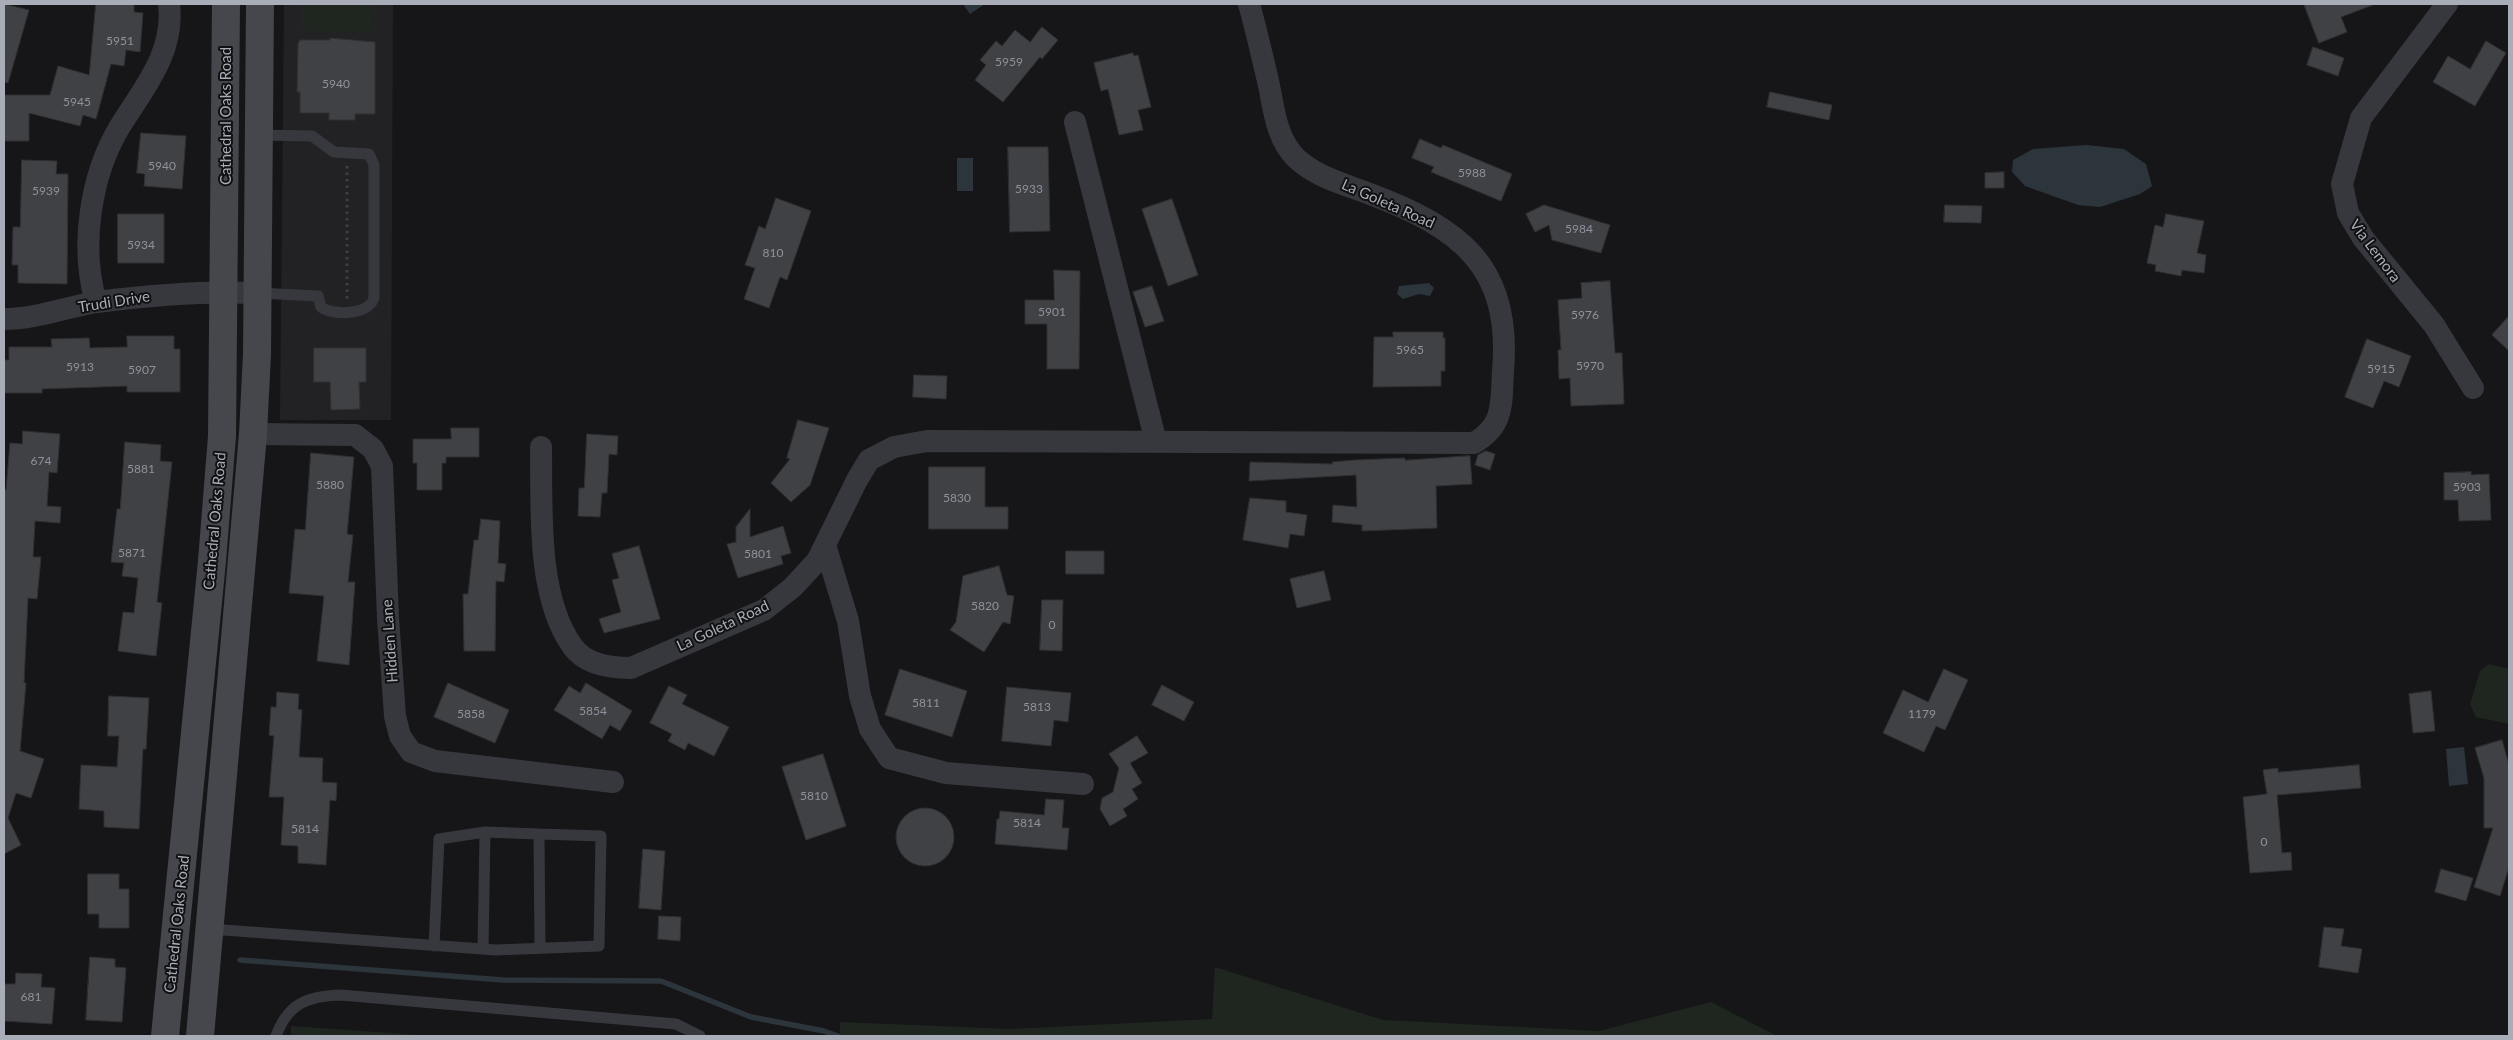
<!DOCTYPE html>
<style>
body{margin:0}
#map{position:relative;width:2513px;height:1040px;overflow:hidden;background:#161618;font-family:Lato,sans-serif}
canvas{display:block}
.frame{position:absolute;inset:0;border:5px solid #a8adb8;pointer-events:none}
</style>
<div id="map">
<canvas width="2513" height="1040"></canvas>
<div class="frame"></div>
</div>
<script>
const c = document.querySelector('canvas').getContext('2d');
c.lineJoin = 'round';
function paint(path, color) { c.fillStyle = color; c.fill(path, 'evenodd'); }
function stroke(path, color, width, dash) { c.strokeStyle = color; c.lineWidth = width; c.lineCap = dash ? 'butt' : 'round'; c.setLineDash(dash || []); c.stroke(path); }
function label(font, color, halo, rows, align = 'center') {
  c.font = font + ' Lato,sans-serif'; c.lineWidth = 4; c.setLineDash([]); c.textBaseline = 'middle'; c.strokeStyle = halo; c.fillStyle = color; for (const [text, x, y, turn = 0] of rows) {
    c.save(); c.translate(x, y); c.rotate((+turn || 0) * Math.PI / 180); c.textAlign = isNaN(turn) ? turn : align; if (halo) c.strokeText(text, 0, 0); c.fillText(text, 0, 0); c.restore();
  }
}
const built = new Path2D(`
 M284 4H393L391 420H280Z`);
const green = new Path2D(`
 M301 4H376V13H371V32L301 31Z
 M2489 664 2509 669V724L2476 717 2470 704 2480 671Z
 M1215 967 1383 1020 1599 1031 1711 1002 1777 1036H840V1022L1011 1029 1212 1019Z
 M291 1026 433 1036H291Z`);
const water = new Path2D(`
 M963 4H985L970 14Z
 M2086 145 2124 149 2146 164 2152 186 2140 194 2100 207 2078 205 2025 186 2012 172 2013 160 2033 149Z
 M957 158H973V191H957Z
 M1429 283 1434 288 1430 296 1419 294 1403 299 1397 294 1399 286Z
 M2464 747 2468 784 2449 786 2446 749Z`);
const stream = new Path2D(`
 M240 960 503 980 661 981 751 1017 824 1031 838 1036`);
const building = new Path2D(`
 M4 4 29 10 8 83 4 82Z
 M96 4H134V12L143 13 140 52 126 50 124 66 111 64 96 119 83 115 80 126 29 113V141H4V95H50L58 66 89 75Z
 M2304 4H2372L2373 5 2341 17 2347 32 2319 43Z
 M1042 27 1058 40 1042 59 1040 57 1003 102 975 80 986 65 980 60 996 41 1002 46 1015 30 1030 42Z
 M330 38 375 42V114H355V120H329V113H300V92H297L298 44 300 40H330Z
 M2486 41 2506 53 2475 106 2433 82 2448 56 2470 69Z
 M2313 47 2344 58 2338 76 2307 65Z
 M1133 53 1134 56 1138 55 1151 107 1138 110 1143 130 1119 135 1108 89 1101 91 1094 63Z
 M1770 92 1832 105 1829 120 1767 107Z
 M141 133 186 136 182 189 144 186 145 174 137 173Z
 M1420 139 1441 148 1443 145 1512 174 1501 201 1431 172 1434 167 1412 158Z
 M1008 147H1048L1050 231 1010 232Z
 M22 160 57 161 56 174H68L67 284 18 283V265H12L13 227H20Z
 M2004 172V188H1985V173Z
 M776 198 811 211 787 280 780 277 769 308 744 299 755 268 745 265 759 226 765 229Z
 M1172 199 1198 275 1168 286 1142 209Z
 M1544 205 1610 225 1601 253 1552 240 1549 225 1535 232 1526 214Z
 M1945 205 1982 206 1981 223 1944 222Z
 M118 214H164V263H118Z
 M2166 214 2204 221 2197 253 2206 255 2204 273 2182 270 2181 276 2155 271 2156 265 2147 263 2155 225 2163 227Z
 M1054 270 1080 271 1079 369H1047V324H1025V300H1054Z
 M1610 281 1615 353H1622L1624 404 1571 406 1570 378 1559 379 1558 350H1561L1558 300 1582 298 1581 283Z
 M1152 286 1164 321 1145 327 1133 292Z
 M2509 316V351L2492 335Z
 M1393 332H1443V338H1445V371H1441V386L1373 387 1374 337H1393Z
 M127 336H174V349H180V392H127V386L42 389V393H4V360H9V347H52L51 339 89 338 90 348 127 347Z
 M2367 339 2411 356 2399 387 2384 381 2373 408 2345 397Z
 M314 348H366V382H359L360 409 331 410 330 382H314Z
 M914 375 947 376 946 399 913 397Z
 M798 420 829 428 810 485 791 502 771 483 790 459 787 458Z
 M451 428H479V457H446V463H442V490H417V463H413V439H451Z
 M23 431 60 434 57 473 49 472 47 506 61 507 60 523 35 521 33 557H41L37 599 28 598 24 683H26L20 751 44 759 31 798 16 793 8 818 21 845 4 854V490H6L10 443 22 444Z
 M587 434 618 436 617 455 609 454 607 493H602L600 517 578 516 579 488H584Z
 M125 442 161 445 160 461 172 462 157 602 162 603 156 656 118 651 123 612 134 613 138 578 122 576 124 563 111 562 117 509H120Z
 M1486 451 1495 454 1490 470 1475 465 1478 455Z
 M311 453 354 457 347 534 353 535 348 582H355L349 665 317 661 324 596 289 593 295 529 305 530Z
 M1470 456 1472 484 1436 486 1437 528 1362 531V525L1332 522 1333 505 1357 507 1356 475 1249 481 1250 462 1333 464 1332 462 1355 460 1405 458V460Z
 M929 467H985V507H1008V529H929Z
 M2471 472V475L2489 474 2491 520 2459 521 2458 500H2444V473Z
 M1250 498 1286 501V512L1307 515 1304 536 1290 534 1288 548 1243 540Z
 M750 509V537L783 526 791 553 781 556 783 564 738 578 727 544 736 542V527Z
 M481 519 500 521 498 563 506 564 504 582 496 581 495 651H464L463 594H468L474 540H478Z
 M639 546 660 619 604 633 599 619 621 612 612 580 619 578 612 554Z
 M1066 551H1104V574H1066Z
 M999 566 1007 595 1014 596 1010 624 1003 622 984 652 950 630 956 622 963 576Z
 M1324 571 1331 600 1297 608 1290 579Z
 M1042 600H1063L1062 651 1040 650Z
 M900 669 967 691 952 737 885 715Z
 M1944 669 1968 680 1945 730 1936 726 1924 752 1883 733 1903 690 1928 702Z
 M448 683 509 710 495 743 434 717Z
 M586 683 632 711 620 731 610 725 602 739 554 710 569 686 580 693Z
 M1162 685 1194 702 1184 721 1152 705Z
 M669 686 687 695 682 704 729 727 714 756 688 743 685 750 668 741 672 734 650 723Z
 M1007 687 1071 693 1068 722 1054 720 1051 746 1002 741Z
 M2431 691 2435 731 2413 733 2409 694Z
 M277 692 299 694 298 709 302 710 299 757 323 758 322 782 337 783 336 801 330 800 326 865 298 863V846L281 845 284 797H269L274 736 269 735 271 707H276Z
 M109 696 149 698 146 749H143L139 829 104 827V811L79 809 81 765 117 767 119 736H108Z
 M1137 736 1148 753 1130 763 1142 783 1132 789 1138 799 1123 809 1127 816 1110 826 1100 809 1102 798 1113 792 1119 768 1109 754Z
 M2502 740 2509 765V867L2500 896 2474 887 2493 828H2484V778L2475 748Z
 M823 754 846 826 806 840 782 767Z
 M2359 765 2361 788 2277 795 2282 853 2291 852 2292 870 2250 873 2243 797 2267 794 2263 770 2278 768V772Z
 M1046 799 1064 800 1062 828H1069L1067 850 995 844 997 819H999L1000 811 1044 815Z
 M896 837a29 29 0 1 1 58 0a29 29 0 1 1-58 0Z
 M643 849 665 851 661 910 639 908Z
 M2441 869 2473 878 2466 901 2435 892Z
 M88 874H119V889H129V928H99V914H88Z
 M659 916 681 917 680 941 658 939Z
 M2324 927 2344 929 2341 946 2362 949 2358 973 2319 967Z
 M90 957 115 959V967L126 968 122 1022 86 1020Z
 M16 973 42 974 41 987 55 988 52 1024 4 1021V984H15Z`);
const path = new Path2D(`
 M347 166V300`);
const service = new Path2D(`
 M257 293 318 296 321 307C332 316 369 315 374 298V165L369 154 334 152 312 136 259 135
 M210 929 496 950 599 946 601 836 539 834 540 948
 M434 946 439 839 485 832
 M483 949 485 832 539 834
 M276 1036C288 1003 308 996 341 995L676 1024 700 1036`);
const minor = new Path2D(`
 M2447 4 2361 118 2342 184 2348 213 2363 238 2434 325 2473 388
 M1075 122 1156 442
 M96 302C80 248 90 177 119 128 143 89 175 53 169 4
 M4 319C36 319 66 307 97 302 151 295 204 291 257 293
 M253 434 355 435 373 449 382 466 388 618 395 716 400 736 411 752 435 761 613 782
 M541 447C542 507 536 597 573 647 586 665 611 668 631 668L764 610 793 587 817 561 857 480 869 460 894 447 927 441 1474 443C1505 425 1501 403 1503 371 1512 266 1460 228 1370 194 1344 184 1316 177 1296 158 1275 137 1274 107 1268 81 1262 55 1256 29 1249 4
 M825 545 848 621 860 696 870 729 889 758 946 773 1083 784`);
const secondary = new Path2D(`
 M165 1036 212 561 222 436 226 4
 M200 1036 253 434 257 354 260 4`);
const numberNames = [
 ["5951",120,41],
 ["5959",1009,62],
 ["5940",336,84],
 ["5945",77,102],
 ["5940",162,166],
 ["5988",1472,173],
 ["5933",1029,189],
 ["5939",46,191],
 ["5984",1579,229],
 ["5934",141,245],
 ["810",773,253],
 ["5901",1052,312],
 ["5976",1585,315],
 ["5965",1410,350],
 ["5970",1590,366],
 ["5913",80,367],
 ["5915",2381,369],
 ["5907",142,370],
 ["674",41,461],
 ["5881",141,469],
 ["5880",330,485],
 ["5903",2467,487],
 ["5830",957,498],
 ["5871",132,553],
 ["5801",758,554],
 ["5820",985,606],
 ["0",1052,625],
 ["5811",926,703],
 ["5813",1037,707],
 ["5854",593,711],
 ["5858",471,714],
 ["1179",1922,714],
 ["5810",814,796],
 ["5814",1027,823],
 ["5814",305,829],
 ["0",2264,842],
 ["681",31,997]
];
const streetNames = [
 ["Cathedral Oaks Road",226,116,-90],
 ["La Goleta Road",1388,204,24],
 ["Via Lemora",2375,251,53],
 ["Trudi Drive",114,302,-9],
 ["Cathedral Oaks Road",215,521,-85],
 ["La Goleta Road",723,626,-25],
 ["Hidden Lane",390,641,-94],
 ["Cathedral Oaks Road",177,924,-84]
];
paint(built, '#222225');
paint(green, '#1e261f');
paint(water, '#2c353c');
stroke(stream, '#2c353c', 5.5);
paint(building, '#404145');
stroke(building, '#303034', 1);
stroke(path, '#3d3f44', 3, [2.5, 4]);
stroke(service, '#37383d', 11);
stroke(minor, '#37383d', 22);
stroke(secondary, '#45474d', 28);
label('12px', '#8e929b', null, numberNames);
label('15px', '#a8adb8', '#111113', streetNames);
</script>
